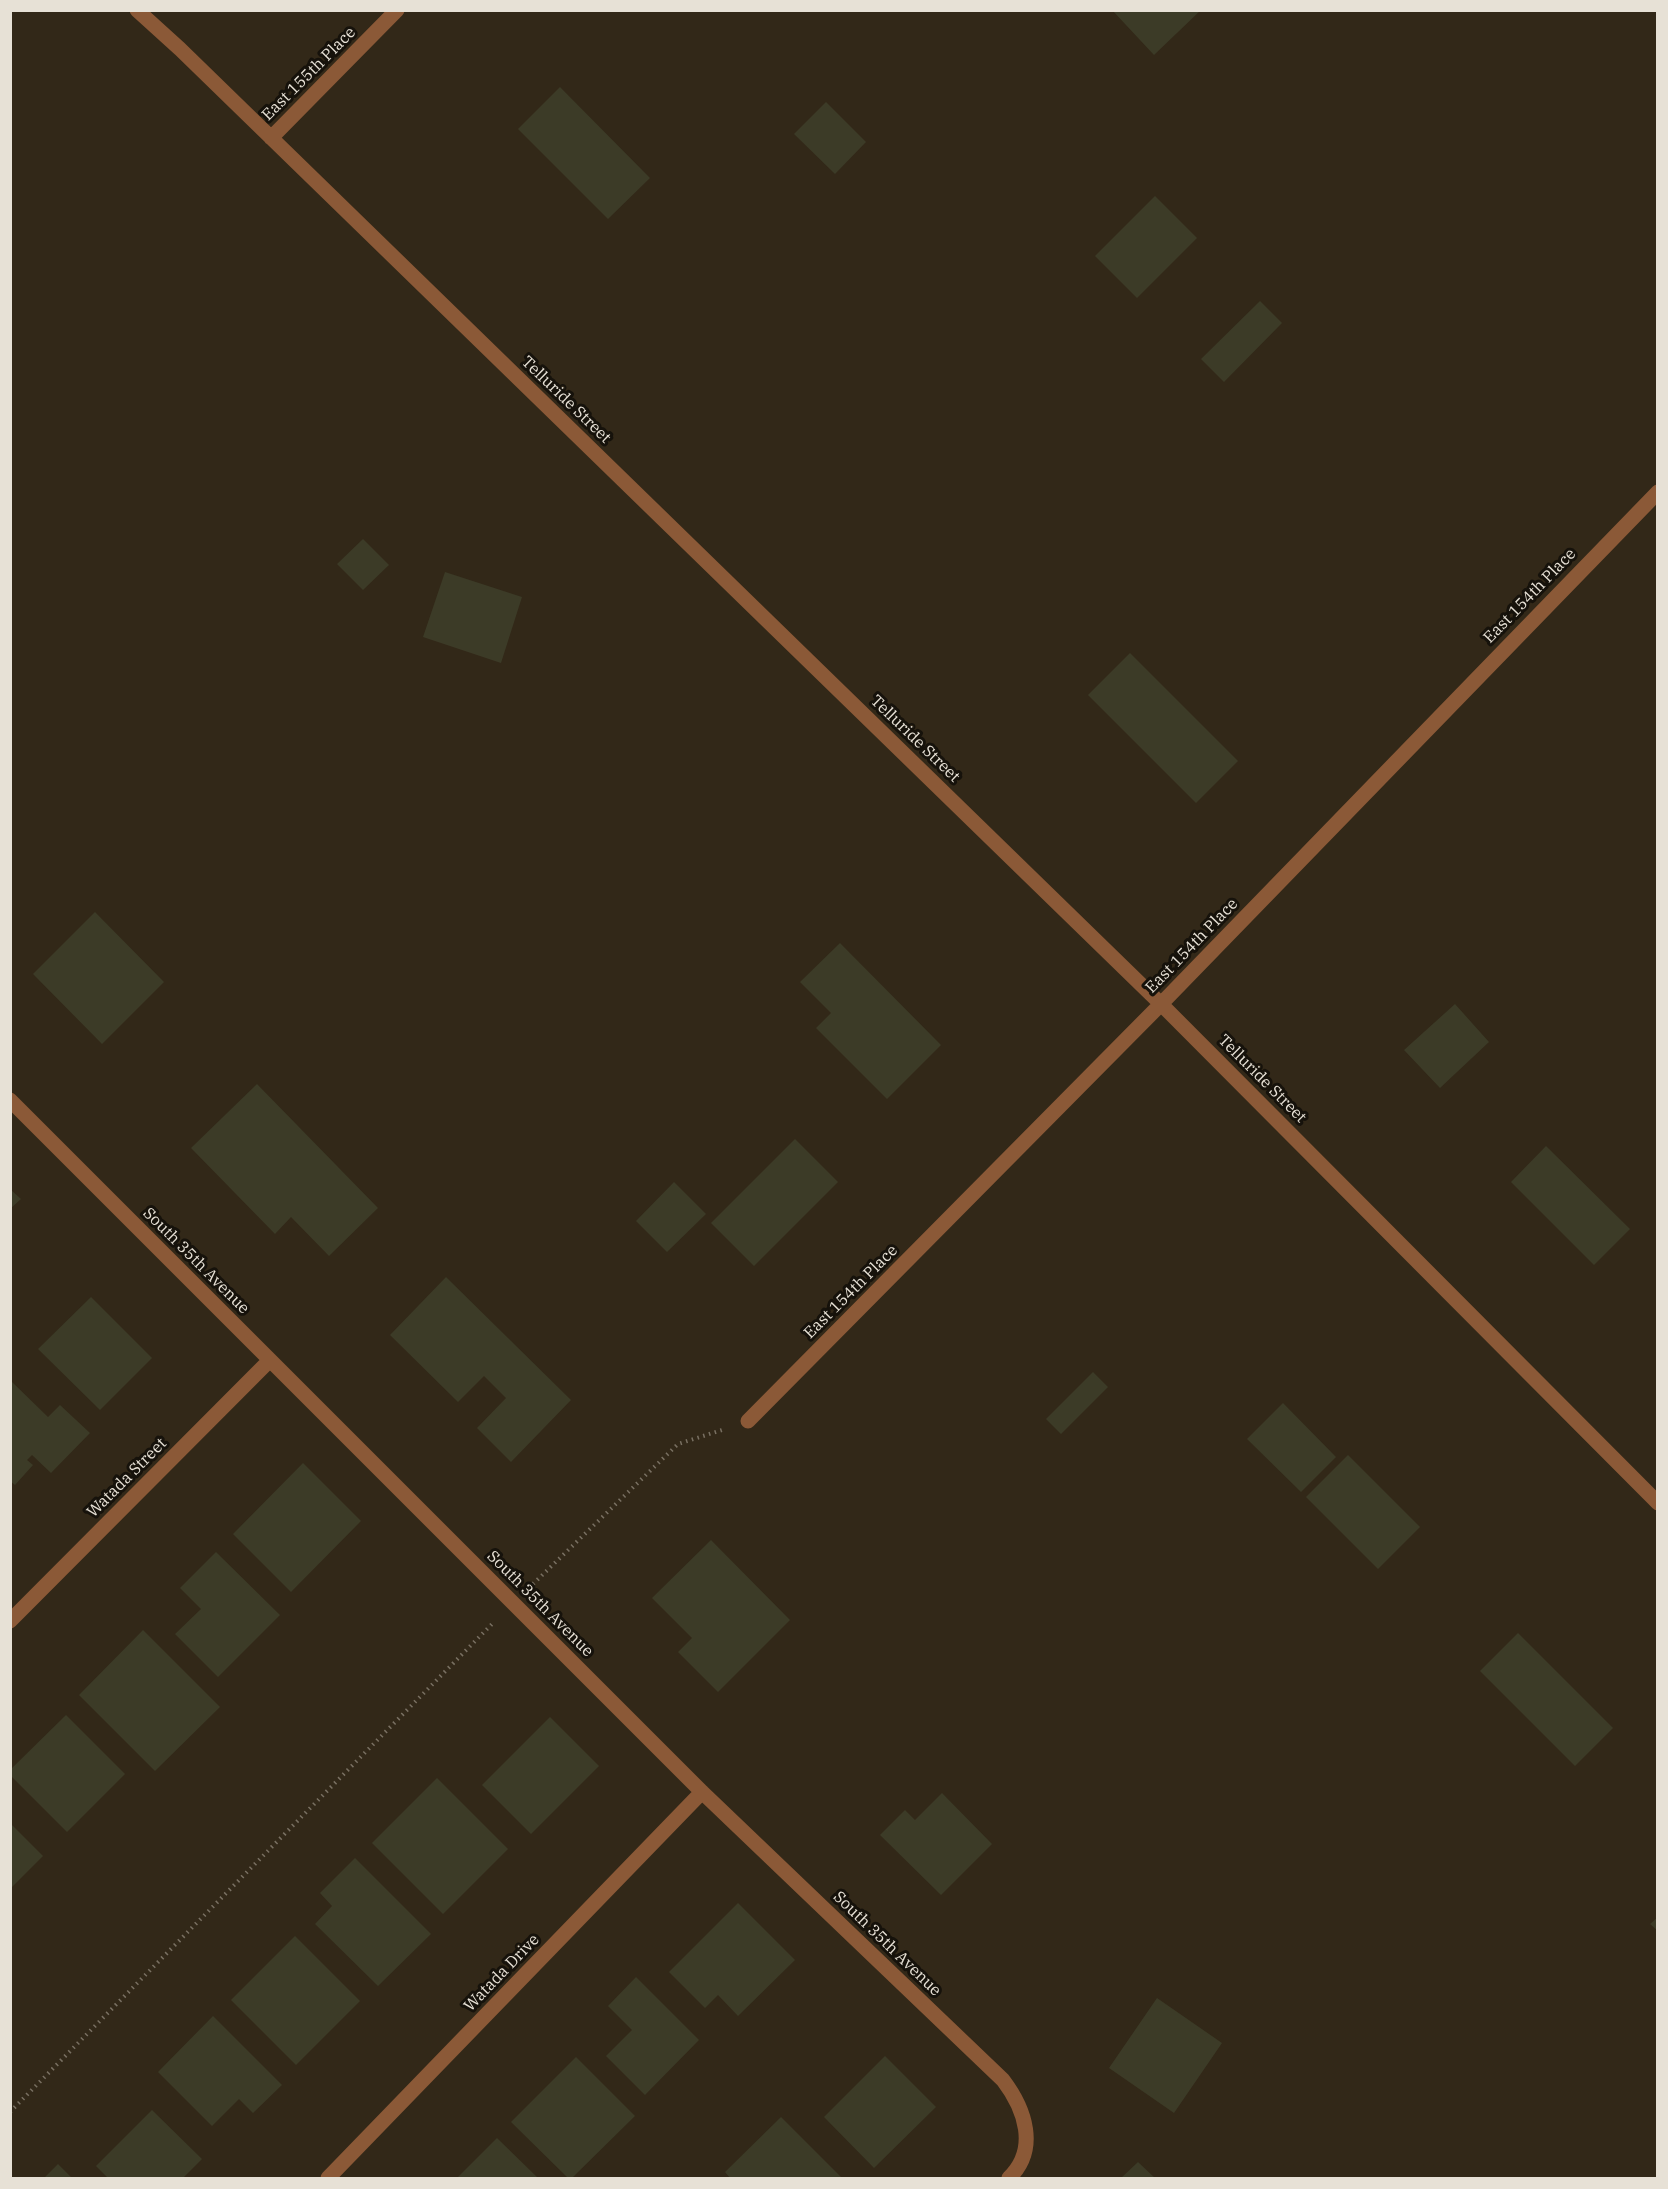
<!DOCTYPE html>
<style>
body{margin:0}
#map{position:relative;width:1668px;height:2189px;overflow:hidden;background:#322818;font-family:"IBM Plex Serif",serif}
canvas{display:block}
.frame{position:absolute;inset:0;border:12px solid #e7e1d6;pointer-events:none}
</style>
<div id="map">
<canvas width="1668" height="2189"></canvas>
<div class="frame"></div>
</div>
<script>
const c = document.querySelector('canvas').getContext('2d');
c.lineJoin = 'round';
function paint(path, color) { c.fillStyle = color; c.fill(path, 'evenodd'); }
function stroke(path, color, width, dash) { c.strokeStyle = color; c.lineWidth = width; c.lineCap = dash ? 'butt' : 'round'; c.setLineDash(dash || []); c.stroke(path); }
function label(font, color, halo, rows, align = 'center') {
  c.font = font + ' "IBM Plex Serif",serif'; c.lineWidth = 6; c.setLineDash([]); c.textBaseline = 'middle'; c.strokeStyle = halo; c.fillStyle = color; for (const [text, x, y, turn = 0] of rows) {
    c.save(); c.translate(x, y); c.rotate((+turn || 0) * Math.PI / 180); c.textAlign = isNaN(turn) ? turn : align; if (halo) c.strokeText(text, 0, 0); c.fillText(text, 0, 0); c.restore();
  }
}
const building = new Path2D(`
 M1112 10H1201L1154 55Z
 M560 87 650 178 608 219 518 129Z
 M826 102 866 142 835 174 794 134Z
 M1155 196 1197 238 1137 298 1095 256Z
 M1260 301 1282 323 1224 382 1201 359Z
 M363 539 389 565 363 590 337 564Z
 M445 572 522 597 501 663 423 637Z
 M1130 653 1238 761 1196 803 1088 695Z
 M95 912 164 982 102 1044 33 974Z
 M840 943 941 1045 887 1099 816 1028 831 1013 800 982Z
 M1455 1004 1489 1042 1440 1088 1404 1050Z
 M257 1084 378 1208 329 1256 291 1217 275 1234 191 1148Z
 M795 1139 838 1182 754 1266 711 1223Z
 M1546 1146 1630 1229 1594 1265 1511 1182Z
 M674 1182 706 1214 667 1252 636 1221Z
 M10 1189 21 1199 10 1209Z
 M446 1277 571 1400 511 1462 477 1428 506 1398 484 1376 458 1402 390 1335Z
 M91 1297 152 1358 100 1410 38 1349Z
 M1093 1372 1108 1387 1061 1434 1046 1419Z
 M10 1380 48 1417 60 1405 90 1433 51 1473 32 1455 27 1460 33 1465 15 1485 10 1481Z
 M1283 1403 1336 1457 1301 1492 1247 1439Z
 M1348 1455 1420 1527 1378 1569 1306 1497Z
 M303 1463 361 1521 291 1592 233 1534Z
 M711 1540 790 1620 718 1692 678 1652 692 1638 652 1598Z
 M216 1552 280 1615 218 1677 175 1634 201 1609 180 1588Z
 M143 1630 220 1707 155 1771 79 1695Z
 M1518 1633 1613 1728 1575 1766 1480 1671Z
 M66 1715 125 1774 67 1832 10 1775V1770Z
 M550 1717 599 1766 531 1834 482 1785Z
 M437 1778 508 1849 443 1914 372 1843Z
 M942 1793 992 1844 941 1895 880 1835 905 1810 915 1820Z
 M10 1823 43 1856 10 1889Z
 M355 1858 431 1934 378 1986 315 1924 332 1906 320 1893Z
 M738 1903 795 1960 738 2016 718 1995 705 2008 669 1972Z
 M1658 1917V1931L1650 1924Z
 M295 1936 360 2001 296 2065 231 2000Z
 M636 1977 699 2040 645 2095 606 2056 632 2030 608 2006Z
 M1157 1998 1222 2043 1174 2113 1109 2068Z
 M213 2016 282 2085 253 2113 239 2099 212 2126 158 2072Z
 M885 2056 936 2107 874 2168 824 2117Z
 M576 2057 635 2116 572 2178H568L511 2122Z
 M152 2110 202 2159 183 2178H108L96 2166Z
 M781 2117 842 2178H730L725 2172Z
 M497 2138 538 2178H457Z
 M1138 2162 1155 2178H1121Z
 M58 2164 72 2178H44Z`);
const path = new Path2D(`
 M533 1584 678 1444 722 1430
 M10 2112 493 1623`);
const minor = new Path2D(`
 M137 10 180 49 1161 1004 1658 1503
 M271 138 397 10
 M10 1100 702 1792 1003 2080C1025 2109 1039 2149 1009 2178
 M748 1421 1161 1004 1658 492
 M10 1621 270 1360
 M328 2178 702 1792`);
const streetNames = [
 ["East 155th Place",309,74,-45],
 ["Telluride Street",566,400,44],
 ["East 154th Place",1530,596,-46],
 ["Telluride Street",915,739,44],
 ["East 154th Place",1192,946,-46],
 ["Telluride Street",1262,1079,45],
 ["South 35th Avenue",196,1261,45],
 ["East 154th Place",851,1292,-45],
 ["Watada Street",127,1478,-45],
 ["South 35th Avenue",540,1604,45],
 ["South 35th Avenue",887,1944,44],
 ["Watada Drive",502,1973,-46]
];
paint(building, '#3c3b27');
stroke(path, '#797062', 4, [1.5, 4.5]);
stroke(minor, '#8b5937', 15);
label('16px', '#e7e1d6', '#16120b', streetNames);
</script>
